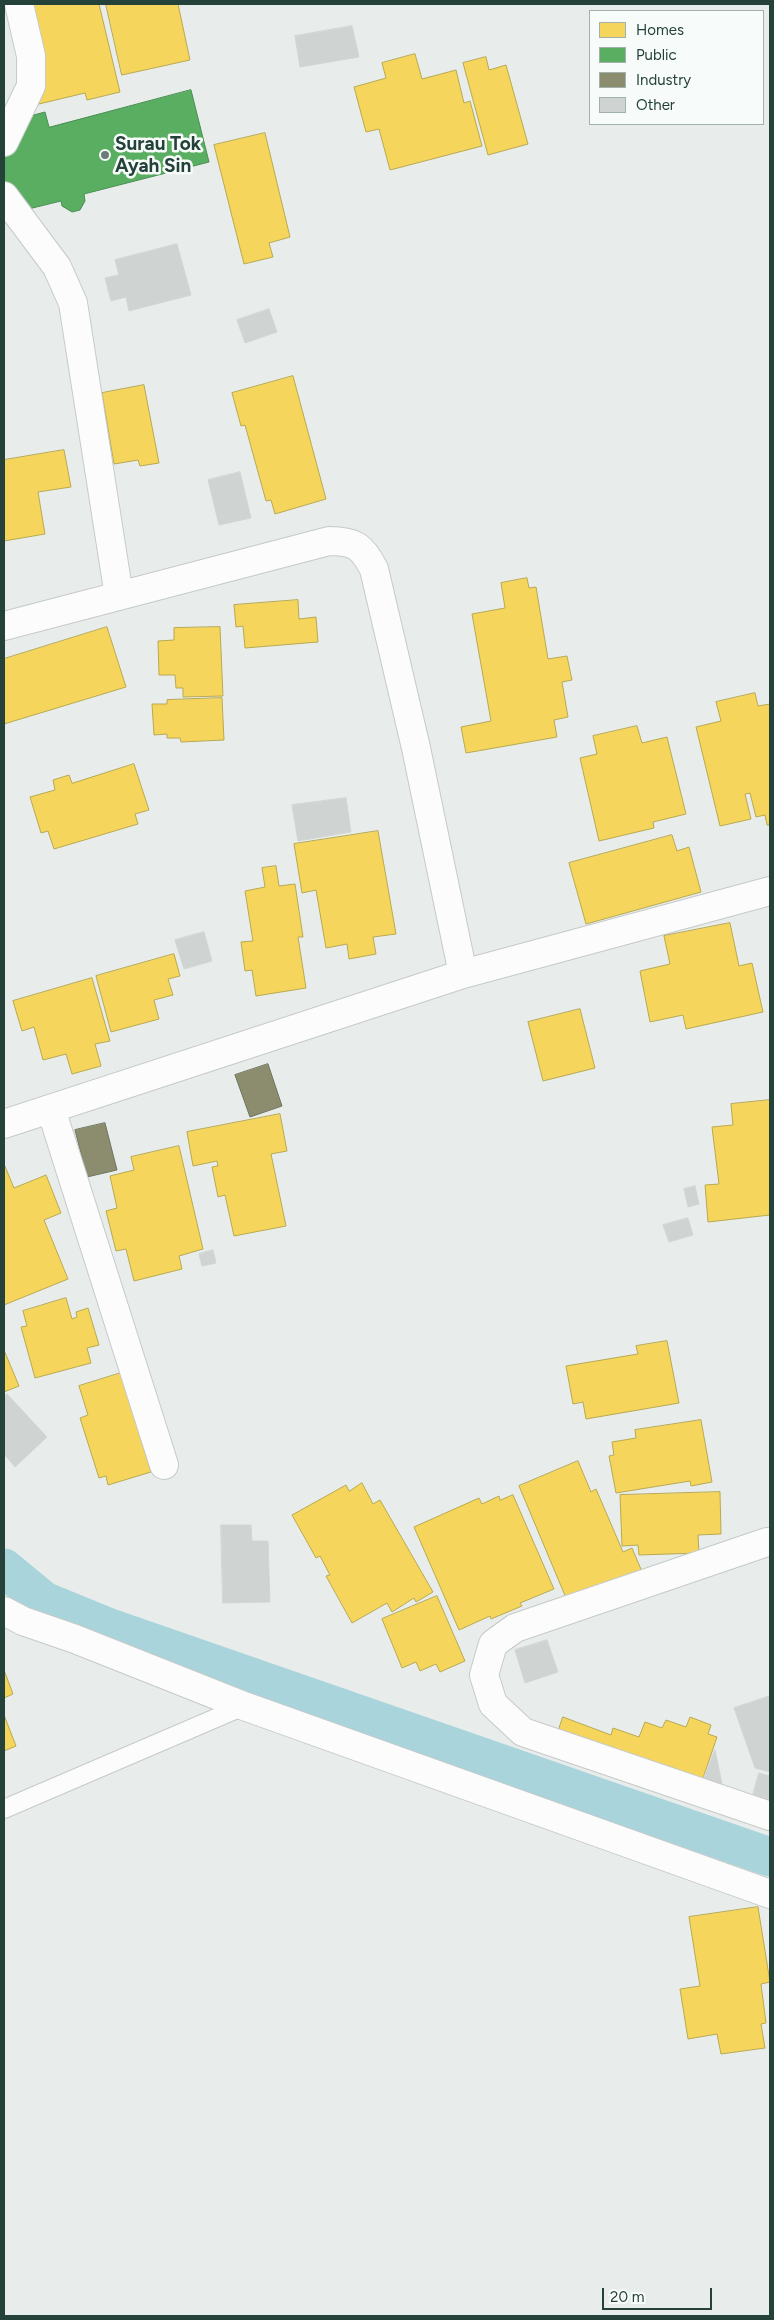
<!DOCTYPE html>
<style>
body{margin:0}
#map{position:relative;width:774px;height:2320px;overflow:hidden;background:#e8edeb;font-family:Figtree,sans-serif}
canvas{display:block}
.frame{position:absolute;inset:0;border:5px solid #24423a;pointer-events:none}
.legend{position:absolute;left:589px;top:10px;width:175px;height:115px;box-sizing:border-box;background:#f7fbf9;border:1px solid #a3b1ad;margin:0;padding:6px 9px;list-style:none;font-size:15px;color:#24423a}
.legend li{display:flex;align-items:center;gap:10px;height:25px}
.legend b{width:25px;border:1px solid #a3b1ad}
.scale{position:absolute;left:602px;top:2288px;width:110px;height:22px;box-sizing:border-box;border:2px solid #24423a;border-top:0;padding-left:6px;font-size:15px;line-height:18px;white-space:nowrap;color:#24423a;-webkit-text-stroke:4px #f7fbf9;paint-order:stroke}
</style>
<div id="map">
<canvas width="774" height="2320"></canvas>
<div class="frame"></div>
<ul class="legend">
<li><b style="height:14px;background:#f6d55c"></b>Homes</li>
<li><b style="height:14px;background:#5aae61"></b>Public</li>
<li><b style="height:14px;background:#8c8c6e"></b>Industry</li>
<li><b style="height:14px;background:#cfd4d2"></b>Other</li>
</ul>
<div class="scale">20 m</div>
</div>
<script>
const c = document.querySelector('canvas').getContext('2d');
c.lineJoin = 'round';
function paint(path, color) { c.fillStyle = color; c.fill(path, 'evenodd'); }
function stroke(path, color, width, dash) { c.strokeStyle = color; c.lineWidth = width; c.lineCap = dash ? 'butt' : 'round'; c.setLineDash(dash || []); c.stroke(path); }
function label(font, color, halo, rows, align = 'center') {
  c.font = font + ' Figtree,sans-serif'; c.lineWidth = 5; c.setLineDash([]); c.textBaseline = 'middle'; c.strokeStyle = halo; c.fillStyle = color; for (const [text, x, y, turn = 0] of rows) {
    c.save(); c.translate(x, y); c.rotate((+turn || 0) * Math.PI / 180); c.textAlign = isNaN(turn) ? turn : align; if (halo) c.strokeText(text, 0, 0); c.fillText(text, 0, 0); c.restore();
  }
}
const homes = new Path2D(`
 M21 4H99L120 92 87 100 85 93 39 104 27 52Z
 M106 4H178L190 60 122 75Z
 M415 54 422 79 456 70 464 103 470 101 482 146 390 170 379 129 366 132 354 87 386 78 382 63Z
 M486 57 489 70 506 65 528 144 488 155 463 63Z
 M265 133 290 237 269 243 273 257 244 264 214 145Z
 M293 376 326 499 275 514 271 500 266 501 245 425 241 426 232 393Z
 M144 385 159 463 140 466 138 460 114 464 102 393Z
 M64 450 71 487 38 492 45 534 4 541V460Z
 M527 578 529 588 536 587 548 659 567 656 572 680 562 682 568 717 554 720 557 737 466 753 461 727 491 721 472 614 505 608 501 583Z
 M298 600 299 619 316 617 318 642 245 648 243 626 236 627 234 605Z
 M107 627 126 687 4 724V659Z
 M220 627 223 696 183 697V688H176L175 675H159L158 641 174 640V628Z
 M755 693 758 706 770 704V825H767L765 815 756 817 750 793 745 794 751 819 720 826 696 727 721 721 716 702Z
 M222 698 224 740 181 742 180 738H167V734L154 735 152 704H167V700Z
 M637 726 642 743 667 737 686 814 653 822 654 828 599 841 580 758 597 754 593 736Z
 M134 764 149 810 135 814 138 824 54 849 48 831 41 833 30 797 55 790 53 780 69 775 72 783Z
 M378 831 396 934 373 937 376 954 349 959 347 944 326 948 316 890 302 893 294 844Z
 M672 835 677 851 689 847 701 892 586 924 569 863Z
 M276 866 279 886 295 884 303 937H298L306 988 256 996 252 970 245 971 241 942 253 941 245 891 265 887 262 868Z
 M730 923 739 966 752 963 763 1012 686 1029 683 1015 650 1022 640 971 670 964 664 936Z
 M174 954 180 976 168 979 173 995 154 1000 159 1019 111 1032 96 976Z
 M92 978 110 1041 95 1044 101 1066 72 1074 66 1054 43 1060 34 1027 22 1031 13 1001Z
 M580 1009 595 1068 543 1081 528 1022Z
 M770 1100V1215L708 1222 705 1185 719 1184 712 1127 733 1125 731 1104Z
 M280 1114 287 1151 271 1154 286 1226 234 1236 225 1195 218 1197 212 1167 218 1166 217 1161 193 1166 187 1132Z
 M179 1146 203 1249 179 1256 182 1269 134 1281 126 1249 116 1251 106 1211 117 1208 110 1176 134 1170 131 1157Z
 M4 1164 14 1188 46 1175 61 1213 44 1220 68 1279 4 1305Z
 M66 1298 72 1319 77 1317 76 1312 88 1308 99 1345 87 1348 91 1363 35 1378 21 1327 27 1326 23 1311Z
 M667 1341 679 1403 586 1419 583 1402 573 1404 566 1366 638 1354 636 1346Z
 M4 1350 19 1386 4 1392Z
 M121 1373 151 1472 108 1485 106 1476 99 1478 80 1418 88 1415 79 1386Z
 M701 1420 712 1482 691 1486 690 1481 616 1493 609 1456 614 1455 612 1442 636 1438 635 1430Z
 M578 1461 591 1492 596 1489 623 1552 632 1548 643 1574 569 1605 519 1486Z
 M362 1483 373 1504 380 1500 433 1592 416 1602 414 1598 392 1612 387 1603 352 1623 326 1576 330 1575 320 1556 316 1558 292 1515 346 1485 349 1491Z
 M720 1492 721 1534 698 1535 699 1553 639 1555 638 1545 622 1546 620 1495Z
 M513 1495 554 1589 520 1603 522 1606 491 1619 490 1616 459 1630 414 1527 479 1498 482 1504 499 1496 500 1500Z
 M437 1596 465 1661 440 1672 436 1664 420 1671 416 1662 402 1668 382 1619Z
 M4 1670 13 1694 4 1698Z
 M4 1715 16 1746 4 1751Z
 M563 1717 611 1735 613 1728 639 1737 645 1722 662 1728 666 1720 686 1727 690 1717 711 1725 708 1734 717 1737 698 1793 555 1742Z
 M758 1907 770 1982 761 1984 766 2023 761 2024 765 2048 721 2054 717 2034 688 2039 680 1989 700 1986 689 1917Z`);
const public = new Path2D(`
 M191 90 209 162 84 194 85 201 80 210 72 212 62 206 61 201 8 214 4 196V147L11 121 45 112 49 127Z`);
const industry = new Path2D(`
 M268 1064 282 1106 250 1117 235 1075Z
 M105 1123 117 1170 87 1177 75 1130Z`);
const canal = new Path2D(`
 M4 1568 44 1601 110 1628 770 1857`);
const building = new Path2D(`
 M352 26 359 57 300 67 295 36Z
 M177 244 191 295 129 311 126 297 111 301 105 278 119 275 115 260Z
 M269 309 277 332 245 343 237 320Z
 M240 472 251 518 219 525 208 480Z
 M346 798 351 832 298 841 292 805Z
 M204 932 212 961 184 969 175 940Z
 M695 1186 699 1204 688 1207 684 1189Z
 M688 1218 693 1235 669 1242 663 1225Z
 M213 1250 216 1263 202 1266 199 1254Z
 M7 1394 47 1437 15 1467 4 1454V1398Z
 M221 1525H251L252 1541H268L270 1602 223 1603Z
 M547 1640 558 1672 525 1683 515 1650Z
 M770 1696V1772L755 1768 734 1708Z
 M715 1750 726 1803 698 1793Z
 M759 1773 770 1776V1800L753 1795Z`);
const lane = new Path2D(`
 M4 1809 244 1706`);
const street = new Path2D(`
 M4 142 31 86V56L19 4
 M4 196 57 267 73 303 119 596
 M4 626 329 541C355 541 362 546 374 569L416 748 463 974
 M51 1109 164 1465
 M4 1124 463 974 770 891
 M767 1542 515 1628 493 1644 484 1675 493 1704 523 1732 770 1816
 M4 1611 23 1621 75 1639 244 1706 770 1894`);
const markers = [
 [105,155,5,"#697e78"]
];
const poiNames = [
 ["Surau Tok",115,144],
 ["Ayah Sin",115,166]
];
paint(homes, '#f6d55c');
stroke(homes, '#b7a952', 1);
paint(public, '#5aae61');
stroke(public, '#4a8e55', 1);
paint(industry, '#8c8c6e');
stroke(industry, '#6d765e', 1);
stroke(canal, '#a9d4db', 39);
paint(building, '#cfd4d2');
stroke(building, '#d1d6d4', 1);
stroke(lane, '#c5cac8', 20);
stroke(street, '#c5cac8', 30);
stroke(lane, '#fcfcfc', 18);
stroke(street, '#fcfcfc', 28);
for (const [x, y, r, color] of markers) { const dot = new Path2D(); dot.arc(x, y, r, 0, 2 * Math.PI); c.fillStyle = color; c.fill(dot); stroke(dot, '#f7fbf9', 2); }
label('bold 19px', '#24423a', '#f7fbf9', poiNames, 'left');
</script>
